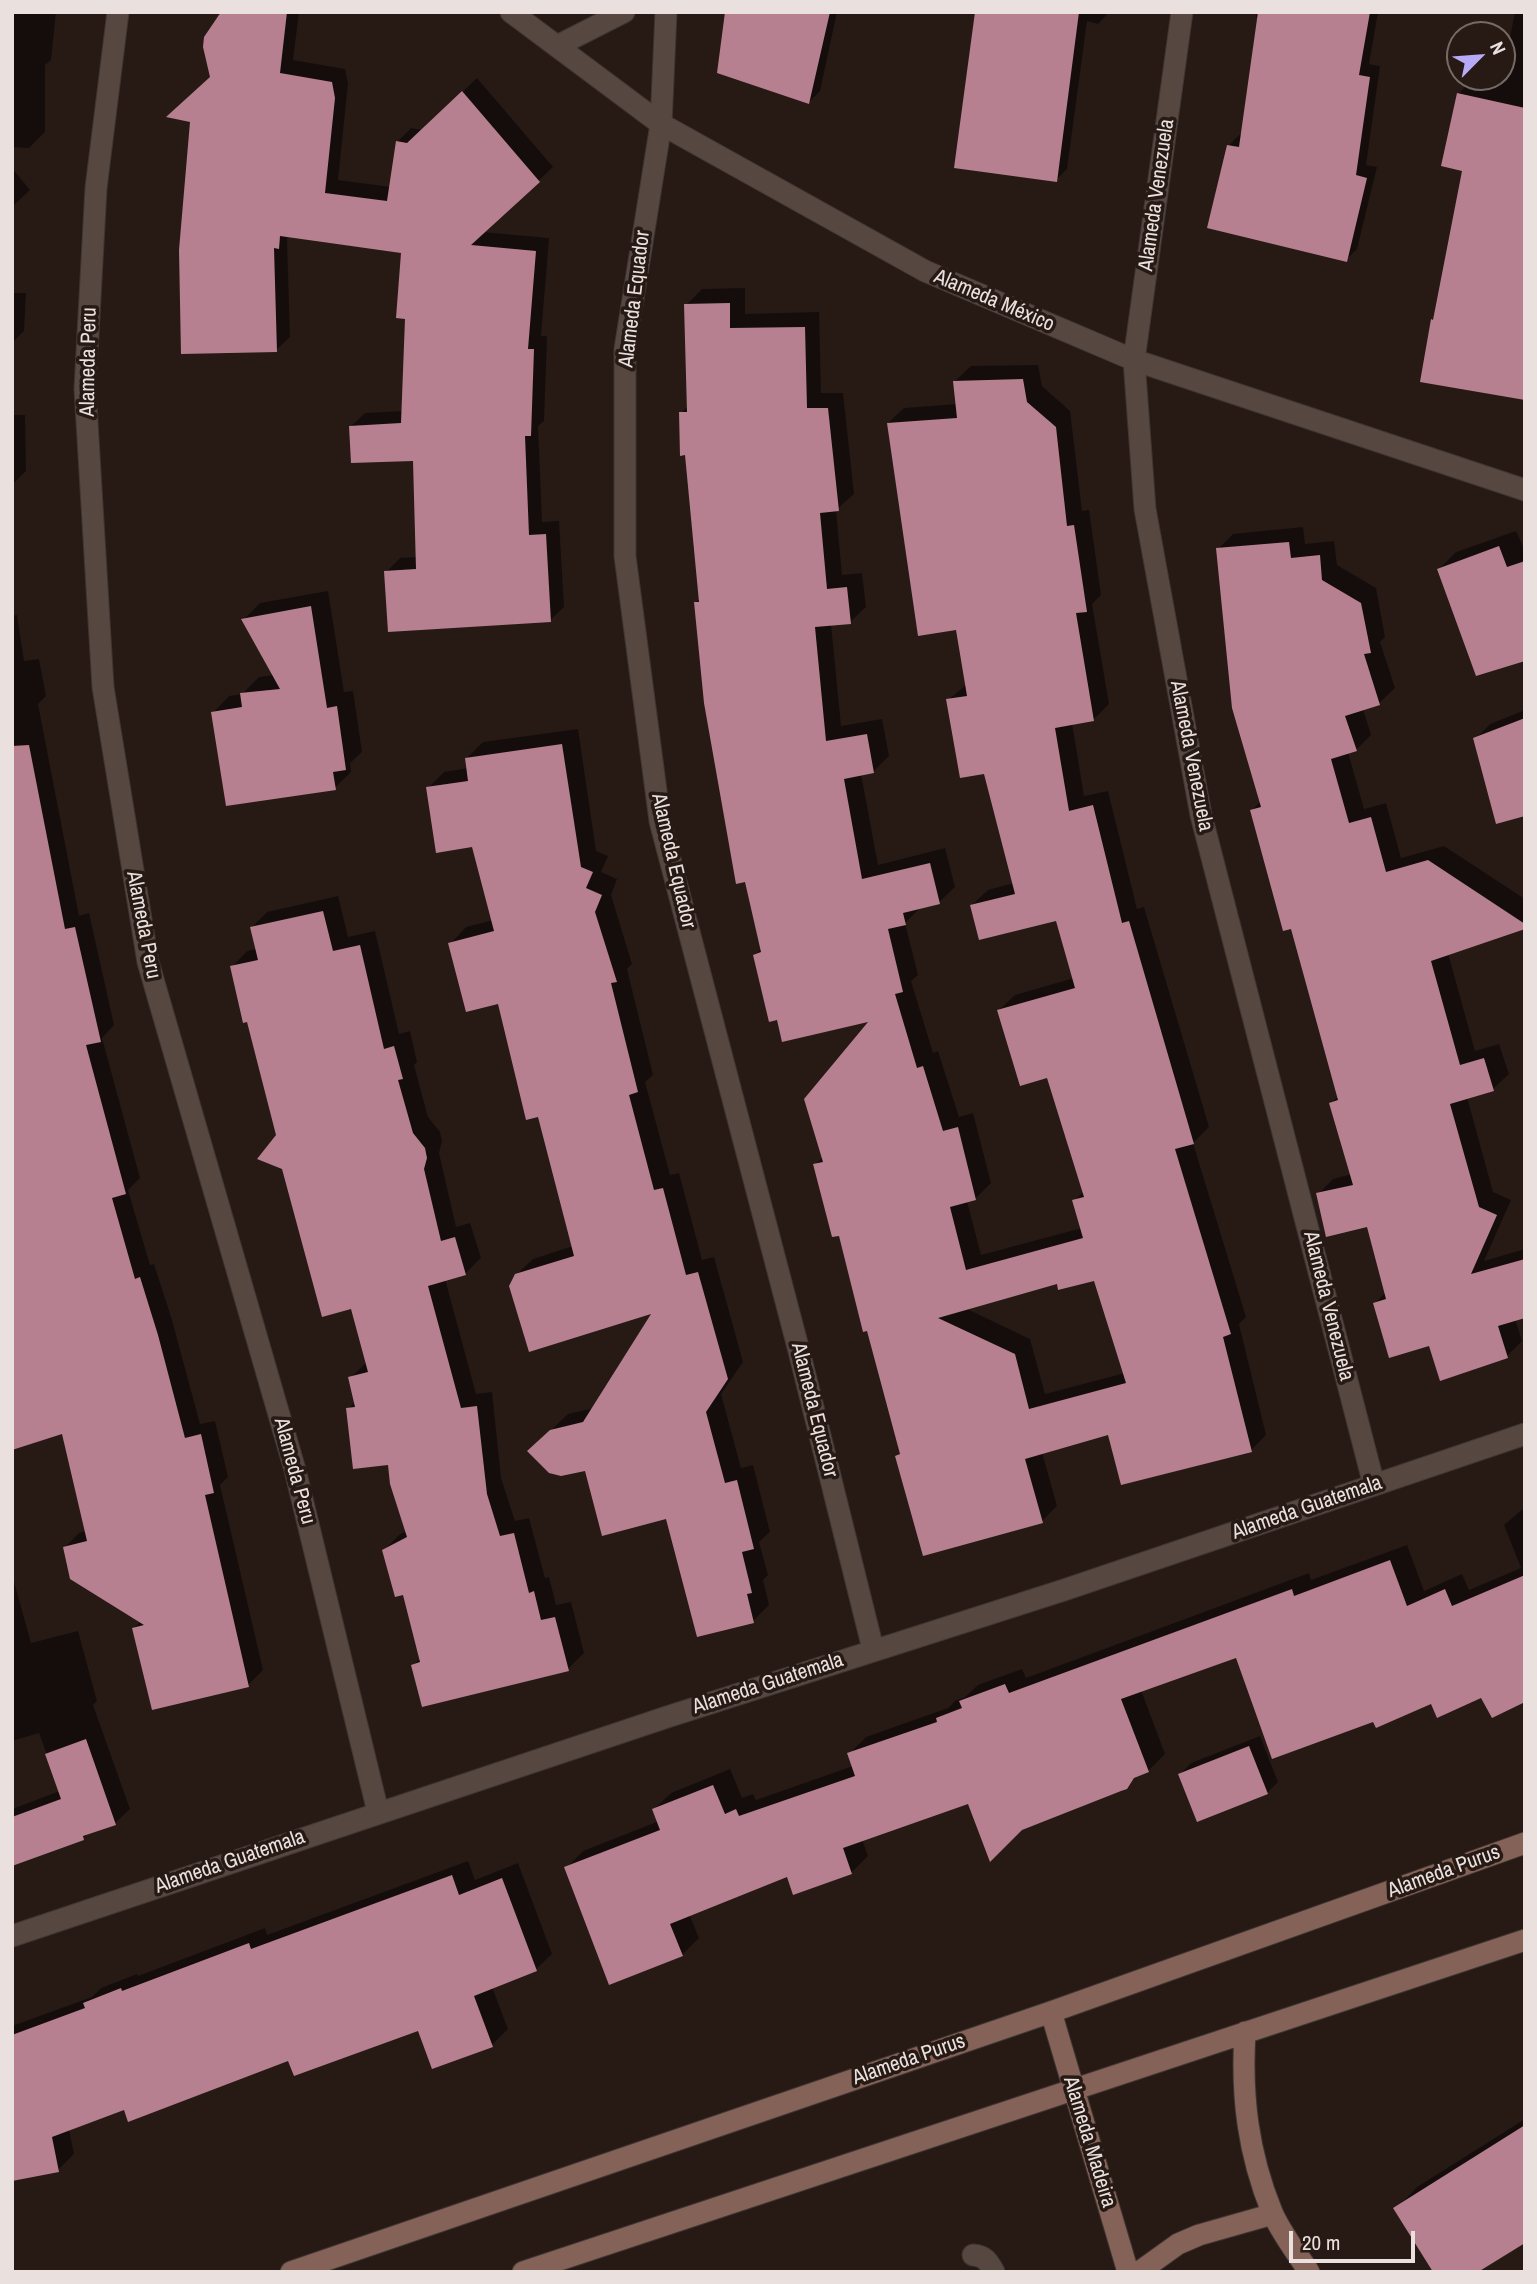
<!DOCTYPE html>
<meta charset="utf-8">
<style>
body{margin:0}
#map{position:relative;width:1537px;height:2284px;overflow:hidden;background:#271a15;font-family:"Archivo Narrow",sans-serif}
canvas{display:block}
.frame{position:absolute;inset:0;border:14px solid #eae1de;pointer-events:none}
.north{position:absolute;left:1446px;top:21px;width:70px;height:70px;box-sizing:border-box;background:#271a15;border:2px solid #756a65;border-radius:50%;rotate:65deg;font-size:19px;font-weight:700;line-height:28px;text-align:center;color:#eae1de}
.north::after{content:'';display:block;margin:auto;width:24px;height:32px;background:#b7abf8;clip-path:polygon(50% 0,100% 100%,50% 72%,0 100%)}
.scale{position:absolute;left:1289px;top:2231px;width:126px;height:32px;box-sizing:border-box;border:4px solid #eae1de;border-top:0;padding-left:9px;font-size:21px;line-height:24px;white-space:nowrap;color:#eae1de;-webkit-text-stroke:5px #271a15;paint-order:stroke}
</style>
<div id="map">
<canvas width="1537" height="2284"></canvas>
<div class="frame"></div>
<div class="north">N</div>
<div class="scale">20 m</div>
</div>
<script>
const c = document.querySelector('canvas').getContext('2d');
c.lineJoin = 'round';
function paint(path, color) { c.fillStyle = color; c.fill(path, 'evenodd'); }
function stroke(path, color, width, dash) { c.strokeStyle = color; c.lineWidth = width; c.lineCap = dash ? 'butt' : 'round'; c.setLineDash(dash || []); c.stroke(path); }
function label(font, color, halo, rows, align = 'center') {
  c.font = font + ' "Archivo Narrow",sans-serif'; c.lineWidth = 7; c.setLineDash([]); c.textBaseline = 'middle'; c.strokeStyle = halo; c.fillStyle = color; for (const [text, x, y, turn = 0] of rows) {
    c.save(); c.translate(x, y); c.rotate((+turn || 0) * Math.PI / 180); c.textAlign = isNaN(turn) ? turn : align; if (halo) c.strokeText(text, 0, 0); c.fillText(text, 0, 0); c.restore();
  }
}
const shadow = new Path2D(`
 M12 12H56L51 60 45 65V132L29 148 12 147Z
 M220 12H299L293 60 345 69 348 83 338 180 391 187 397 142 411 128 422 130 477 78 553 167 483 232 549 238 541 336H547L544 421 538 426 542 522 559 521 564 607 550 620 386 572 400 558 418 557 415 459 351 426 365 413 403 411 407 317 403 251 290 236 287 238 290 337 276 350 212 76 222 14Z
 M727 12H837L820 91 809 102Z
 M982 12H1109L1098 24 1087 21 1067 169 1056 180Z
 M1257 12H1378L1369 64 1380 66 1366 165 1377 167 1357 249 1346 260 1229 145 1240 134 1242 135 1259 18 1256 17Z
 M1515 12H1525V399L1433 320 1435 318 1464 170 1443 165 1459 93 1472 80 1498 86 1502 77Z
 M12 168 30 190 12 207Z
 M745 288V314L819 312 821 393H843L854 494 836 510 842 575 862 573 866 607 850 622 831 624 841 726 882 719 889 756 873 772 861 774 878 865 945 848 955 887 939 902 920 908 905 923 918 975 911 981 933 1053 938 1051 959 1117 973 1113 991 1183 975 1199 967 1201 981 1255 1082 1228 1074 1201 1084 1191 1048 1076 999 1010 1015 995 1074 978 1057 919 972 905 988 890 1014 883 985 772 948 700 967 684 957 628 888 423 904 408 957 404 955 381 971 366 1038 365 1042 386 1070 411 1082 511 1089 510 1101 595 1092 604 1109 704 1094 719 1072 723 1084 796 1108 791 1137 909 1144 907 1209 1127 1193 1143 1246 1317 1239 1324 1266 1435 1251 1450 1109 1433 1042 1452 1057 1506 1042 1521 897 1456 901 1452 840 1234 815 1165 823 1157 872 1019 778 1018 755 955 762 948 695 603 701 598 681 413 688 406 686 305 702 289ZM1095 1279 1125 1373 1045 1394 1030 1339 965 1308 1058 1282Z
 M12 293H26L24 331 12 343Z
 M12 415H25L26 471 12 485Z
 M1303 527 1305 544 1334 541 1337 565 1376 588 1385 637 1380 642 1395 688 1379 703 1363 709 1371 735 1356 750 1348 752 1364 809 1386 803 1401 858 1444 846 1525 899V927L1448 953 1475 1051 1499 1044 1509 1074 1493 1089 1467 1097 1493 1192 1511 1200 1484 1261 1525 1249V1316L1515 1319 1522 1341 1507 1356 1430 1344 1375 1303 1386 1292 1368 1225 1318 1194 1333 1179 1352 1174 1331 1103 1339 1096 1292 927 1252 810 1261 801 1218 549 1233 534Z
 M1516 531 1525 551V659L1439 569 1456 552Z
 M328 591 344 692 353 691 362 752 350 763 351 772 335 788 213 713 229 696 242 694 259 677 274 675 244 619 260 603Z
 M17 615 24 661 39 659 46 696 38 704 79 916 89 913 114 1025 102 1038 140 1178 128 1190 150 1265 154 1264 172 1320 200 1424 215 1421 228 1477 220 1485 263 1670 248 1685 134 1628 141 1621 65 1547 79 1533 86 1531 12 1224V616Z
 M1525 710V815L1475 739 1490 724Z
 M578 729 596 851 608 856 601 872 617 879 611 895 632 964 627 969 653 1075 645 1082 670 1175 679 1173 702 1260 714 1257 743 1362 721 1394 741 1468 753 1465 770 1532 759 1542 768 1575 763 1580 769 1605 753 1621 668 1517 587 1469 546 1435 568 1414 594 1408 655 1311 516 1275 533 1259 573 1246 539 1115 499 1002 450 944 466 927 493 920 473 845 428 788 444 772 468 768 467 758 483 742Z
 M338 896 348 937 375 931 399 1034 410 1031 417 1062 414 1065 428 1117 440 1132 442 1141 439 1153 456 1227 470 1223 481 1258 465 1274 445 1279 476 1394 492 1392 501 1478 515 1521 529 1518 545 1578 549 1577 556 1605 571 1602 584 1653 568 1669 413 1665 421 1658 404 1593 384 1550 400 1534 407 1531 389 1463 348 1409 356 1401 350 1378 367 1362 352 1306 278 1135 232 967 247 951 257 949 252 927 267 912Z
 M1525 1507V1701L1482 1696 1432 1702 1374 1720 1237 1656 1141 1690 1165 1754 1148 1771 1138 1775 1126 1787 969 1802 862 1839 868 1856 851 1873 788 1875 689 1914 699 1938 682 1955 566 1868 583 1851 659 1821 654 1809 671 1793 730 1769 742 1798 753 1794 756 1800 853 1766 849 1754 866 1737 948 1708 955 1701 965 1697 978 1685 1022 1669 1026 1678 1309 1573 1311 1580 1407 1545 1424 1591 1462 1574 1469 1590 1521 1568 1504 1525Z
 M12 1574 31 1643 78 1631 97 1701 93 1705 130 1809 115 1823 90 1832 83 1838 12 1864V1809L60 1791 39 1733 12 1741Z
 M1260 1736 1278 1782 1267 1793 1180 1774 1191 1763Z
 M468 1861 475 1880 518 1863 552 1954 536 1969 492 1987 508 2029 492 2045 419 2029 289 2059 125 2108 69 2129 74 2154 58 2170 12 2179V2026L92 1997 101 1988 137 1974 138 1976 265 1928 267 1935Z
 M1525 2119V2241L1396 2209 1417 2187Z`);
const building = new Path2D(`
 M221 12H287L280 73 332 82 335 98 325 193 387 201 396 141 407 143 462 91 540 182 471 245 536 251 528 349H534L531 436H525L529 535 546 534 551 622 388 632 384 571 416 569 413 461 351 463 349 426 401 423 405 319 396 318 401 253 280 236 279 249 274 248 277 352 181 354 179 250 190 122 166 117 210 77 203 47 204 37Z
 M725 12H830L809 104 717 73Z
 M975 12H1079L1057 182 954 168Z
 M1258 12H1370L1359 75 1370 77 1356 175 1367 178 1347 262 1207 228 1227 145 1239 147Z
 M1457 93 1525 108V400L1420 382 1431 319 1433 320 1462 171 1441 166Z
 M730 303V328L805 327 807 408H828L839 511 820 513 827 589 847 587 851 624 815 627 826 741 867 734 874 773 844 779 862 879 930 863 940 904 903 913 906 925 888 929 903 992 895 994 917 1068 923 1066 943 1131 958 1127 976 1200 950 1207 966 1270 1083 1238 1072 1200 1084 1197 1047 1078 1020 1086 997 1010 1075 988 1056 921 979 940 970 905 1015 894 984 774 960 778 946 699 967 696 956 630 918 636 887 423 957 418 953 381 1023 379 1027 402 1056 427 1067 526 1074 525 1087 612 1076 613 1094 721 1055 728 1069 811 1093 805 1122 923 1129 921 1194 1144 1175 1149 1231 1334 1223 1337 1252 1452 1121 1485 1108 1435 1025 1459 1043 1523 923 1556 895 1456 900 1454 867 1331 863 1332 839 1236 832 1237 813 1164 823 1162 804 1099 868 1022 782 1042 777 1020 769 1022 753 955 761 952 745 882 736 884 704 703 694 602H699L685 455 680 456 679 412H687L684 304ZM1094 1281 1126 1383 1029 1409 1015 1354 938 1318 1057 1284 1058 1290Z
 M1289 542 1291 558 1320 555 1322 580 1361 603 1371 653 1364 654 1380 705 1345 716 1357 751 1331 759 1349 823 1371 817 1386 872 1428 860 1525 924V929L1431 961 1460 1065 1484 1058 1494 1091 1450 1104 1479 1207 1497 1215 1471 1274 1525 1259V1318L1498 1326 1508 1358 1440 1381 1429 1346 1389 1358 1373 1303 1386 1299 1367 1227 1326 1237 1316 1193 1353 1185 1329 1103 1338 1100 1291 929 1283 931 1250 810 1261 807 1232 708 1216 548Z
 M1499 546 1507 567 1525 561V661L1476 676 1437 569Z
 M311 606 327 708 337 706 346 770 333 772 336 790 226 806 211 712 242 707 240 693 280 689 241 619Z
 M1525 718V816L1496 824 1473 738Z
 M562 744 581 867 593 872 586 888 602 895 595 912 617 982 611 983 638 1092 629 1095 654 1190 663 1188 686 1275 698 1272 728 1379 706 1412 725 1483 737 1480 754 1549 742 1552 752 1593 747 1594 754 1623 697 1637 666 1519 602 1536 585 1471 561 1476 549 1473 527 1451 550 1430 583 1422 651 1314 529 1352 509 1286 515 1274 574 1256 538 1117 526 1120 498 1004 466 1012 448 943 494 931 472 847 436 853 426 787 468 781 465 758Z
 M29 745 65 929 75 927 101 1042 86 1045 126 1194 112 1198 135 1279 140 1277 158 1335 185 1438 201 1434 214 1493 205 1495 249 1687 152 1710 132 1628 144 1625 70 1579 63 1547 87 1541 62 1434 12 1450V746Z
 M323 911 333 951 360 945 384 1049 394 1046 403 1079 398 1080 413 1133 425 1148 427 1158 424 1169 441 1241 455 1237 466 1275 428 1286 461 1408 477 1406 487 1494 500 1536 514 1533 529 1593 534 1591 541 1620 555 1617 569 1671 422 1707 411 1665 420 1662 403 1595 395 1597 382 1550 407 1537 390 1484 388 1465 353 1469 346 1408 355 1407 348 1377 368 1372 351 1309 322 1317 282 1169 257 1159 276 1135 247 1022 243 1023 230 966 258 960 250 927Z
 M1390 1560 1407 1606 1445 1589 1452 1606 1525 1575V1702L1492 1718 1481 1698 1437 1718 1431 1704 1376 1728 1373 1722 1272 1759 1236 1658 1121 1699 1149 1772 1134 1778 1127 1789 1121 1791 1022 1830 990 1862 968 1804 843 1848 852 1874 793 1895 787 1877 670 1924 683 1956 609 1985 564 1867 660 1830 652 1809 713 1785 725 1814 736 1809 739 1816 855 1776 847 1753 937 1722 936 1718 962 1708 959 1701 1005 1684 1009 1693 1292 1589 1294 1596Z
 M86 1739 116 1825 83 1836 84 1840 12 1866V1817L61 1799 45 1754Z
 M1249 1746 1268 1794 1197 1822 1178 1774Z
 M452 1875 459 1895 502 1878 537 1971 474 1996 493 2047 432 2069 418 2031 294 2076 288 2061 128 2122 124 2110 52 2137 59 2172 12 2181V2035L85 2008 83 2003 121 1988 122 1991 249 1943 251 1949Z
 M1525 2125V2243L1478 2272H1433L1393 2208Z`);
const street = new Path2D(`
 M118 12 96 188 85 389 103 687 148 962 295 1470 378 1812
 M511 12 661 124 925 271 1134 360 1525 490
 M666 12 661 124 625 349V556L660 821 799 1351 873 1649
 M1182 12 1134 360 1145 509 1201 815 1374 1485
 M557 46 624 12
 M12 1936 667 1717 1064 1590 1525 1434
 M973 2255C985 2256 988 2261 994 2272`);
const secondary = new Path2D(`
 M1051 2012 1128 2272
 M1245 2032C1241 2096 1248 2153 1272 2212 1281 2233 1297 2253 1309 2272
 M291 2272 1051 2012 1525 1843
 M523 2272 1525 1940
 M1139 2272 1178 2244 1199 2235 1273 2214`);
const streetNames = [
 ["Alameda Venezuela",1157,195,-82],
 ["Alameda Equador",635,299,-83],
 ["Alameda México",994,301,23],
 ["Alameda Peru",89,362,-89],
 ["Alameda Venezuela",1191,756,79],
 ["Alameda Equador",673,861,77],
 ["Alameda Peru",143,925,79],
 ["Alameda Venezuela",1328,1306,76],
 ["Alameda Equador",814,1410,76],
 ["Alameda Peru",294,1471,75],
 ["Alameda Guatemala",1307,1508,-19],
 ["Alameda Guatemala",768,1684,-18],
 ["Alameda Guatemala",230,1862,-19],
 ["Alameda Purus",1444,1872,-20],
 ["Alameda Purus",909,2060,-19],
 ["Alameda Madeira",1089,2142,73]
];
paint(shadow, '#0007');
paint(building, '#b78091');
stroke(street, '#3f3533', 23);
stroke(secondary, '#3f3533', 23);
stroke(street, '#564741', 21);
stroke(secondary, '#846257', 21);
label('21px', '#eae1de', '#271a15', streetNames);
</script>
